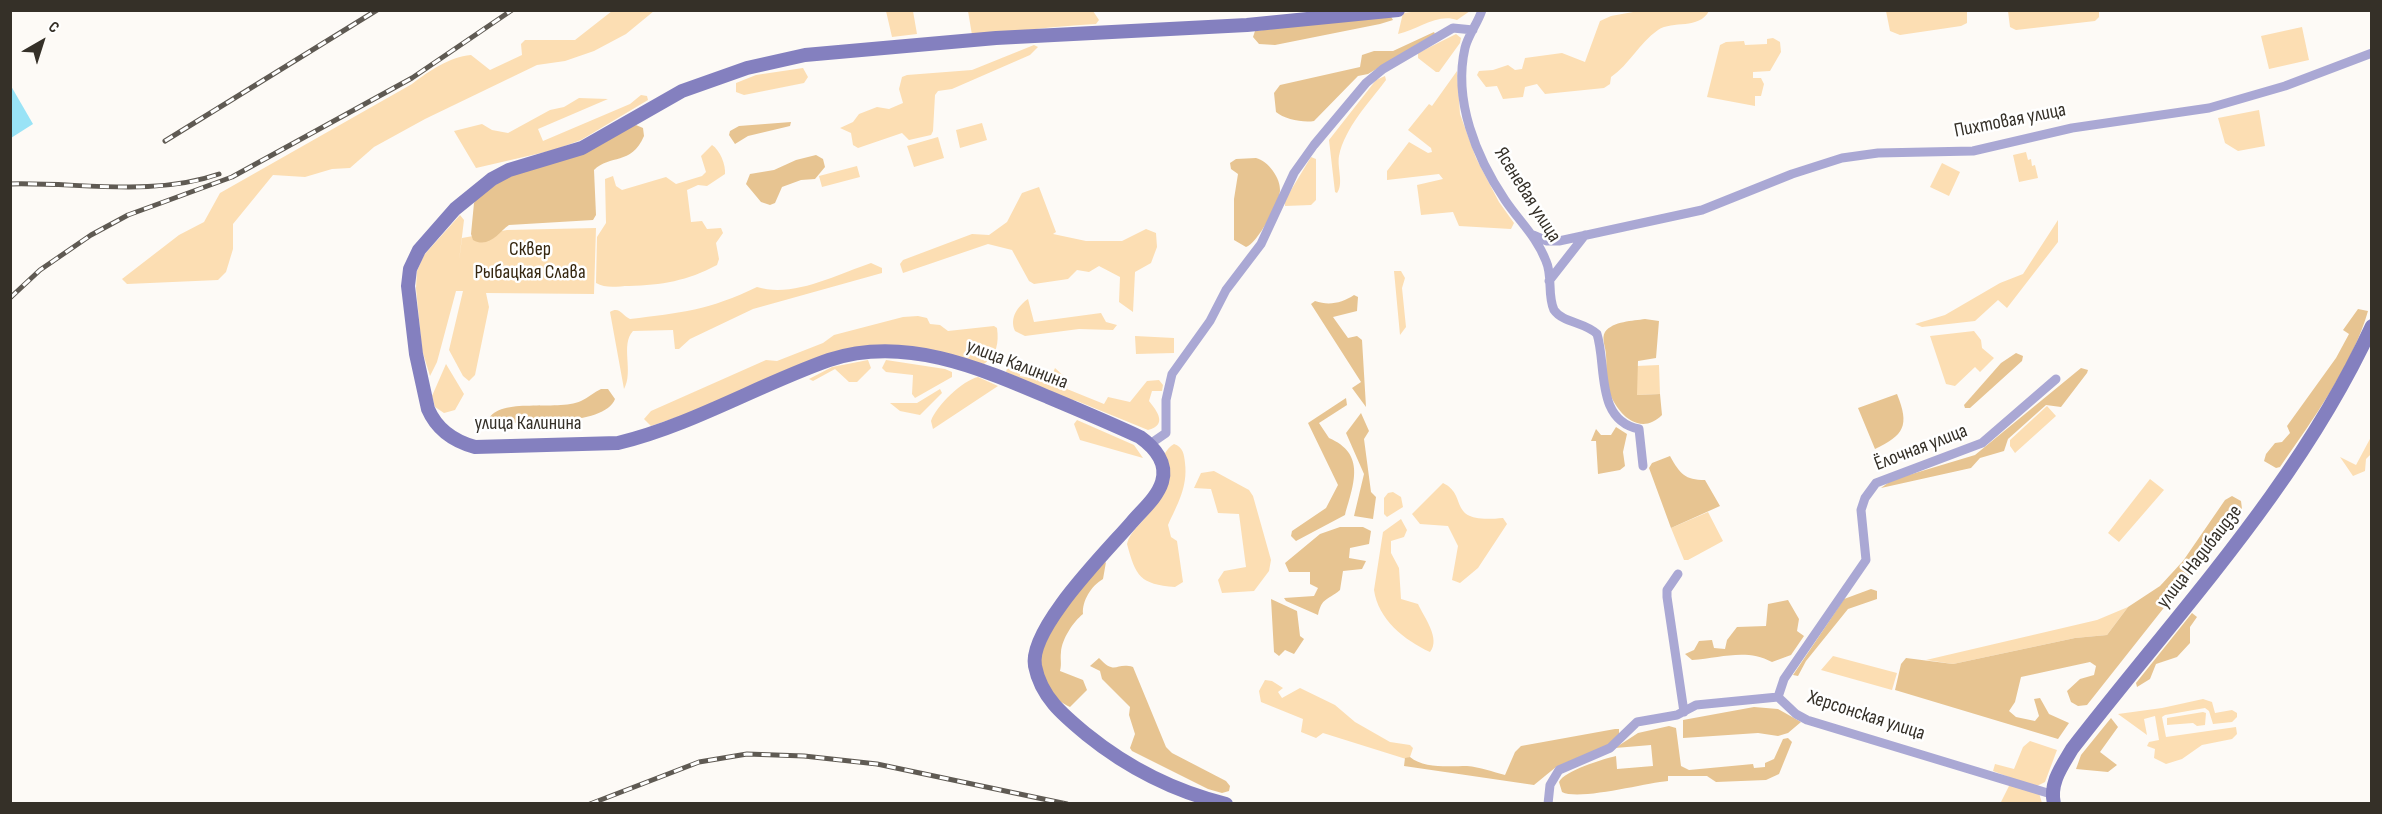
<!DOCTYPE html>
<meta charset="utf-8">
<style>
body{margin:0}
#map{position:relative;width:2382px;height:814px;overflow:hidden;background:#fdfaf6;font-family:"Sofia Sans Condensed",sans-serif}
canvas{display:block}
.frame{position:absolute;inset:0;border:12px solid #353028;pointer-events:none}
.north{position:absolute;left:12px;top:12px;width:60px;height:60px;-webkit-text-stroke:4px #fff;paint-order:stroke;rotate:39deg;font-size:16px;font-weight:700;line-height:24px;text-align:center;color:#353028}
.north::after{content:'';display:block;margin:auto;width:21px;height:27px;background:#353028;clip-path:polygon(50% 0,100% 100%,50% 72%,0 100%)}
</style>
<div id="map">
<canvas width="2382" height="814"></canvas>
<div class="frame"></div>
<div class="north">С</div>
</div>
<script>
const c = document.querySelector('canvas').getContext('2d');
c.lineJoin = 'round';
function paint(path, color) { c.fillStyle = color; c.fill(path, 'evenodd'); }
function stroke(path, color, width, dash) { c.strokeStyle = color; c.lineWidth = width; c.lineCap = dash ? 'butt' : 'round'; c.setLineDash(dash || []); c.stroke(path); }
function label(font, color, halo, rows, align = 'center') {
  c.font = font + ' "Sofia Sans Condensed",sans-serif'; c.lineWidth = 5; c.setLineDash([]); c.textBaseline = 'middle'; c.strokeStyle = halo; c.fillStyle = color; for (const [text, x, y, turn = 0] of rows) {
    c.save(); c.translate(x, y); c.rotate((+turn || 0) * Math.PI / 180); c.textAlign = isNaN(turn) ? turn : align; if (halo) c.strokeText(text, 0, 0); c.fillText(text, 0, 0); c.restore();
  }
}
const green = new Path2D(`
 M1427 10 1470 11 1457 20C1437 13 1418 30 1398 34L1403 13Z
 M1644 10 1709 11C1699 30 1673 20 1658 30 1639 43 1629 65 1611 77L1610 84 1604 88 1545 94 1537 84 1525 87 1523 97 1503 99 1497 86 1486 87 1477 75 1479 71 1493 70 1508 65 1515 70 1522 69 1525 58 1562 53 1585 62 1600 21 1611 16Z
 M2099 10V17L2095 21 2016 30 2010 27 2008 11Z
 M612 11H654L626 34 594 51 565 61 537 65 425 119 374 147 350 168 332 169 305 177 273 175 233 224V249L226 272 218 280 127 284 122 279 179 235 204 222 220 193 412 84C429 71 449 57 471 55L490 70 522 55 521 44 525 40H575Z
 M886 11H913L917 34 892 37Z
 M968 11H1093L1099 20 1096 24C1054 26 1014 32 972 35Z
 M1886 11H1967V23L1961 26 1900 35 1890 31Z
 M2302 27 2309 60 2269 69 2261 36Z
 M1456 34 1461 38 1460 43 1439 72H1436L1418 58V53Z
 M1773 38 1780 42 1781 52 1770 71 1753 72V78H1761L1764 84 1761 96H1755V106L1707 97 1720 45 1726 42 1744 41 1745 45 1767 44V39Z
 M1034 45 1038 47 1030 55 952 89 938 91 935 95 933 131 931 135 909 140 902 133 858 148 853 145 851 133 840 128 853 122 859 114 877 107 889 109 903 103 899 89 902 77 907 75 972 70Z
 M803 68 808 77 804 83 744 95 736 92V83L756 75Z
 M1457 71 1460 114 1476 158 1499 202 1514 223 1511 229 1459 226 1453 212 1421 215 1417 185 1443 179 1439 174 1387 180V171L1409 142 1428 153 1432 152 1431 148 1408 130 1429 104 1432 106Z
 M1385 76 1386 80C1369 103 1345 127 1339 156 1337 168 1344 184 1337 193L1335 192 1329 140 1376 80Z
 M641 95 647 96 648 100 581 140 554 150 476 168 454 131 482 124 492 130 508 133 550 110 564 107 579 98 608 99 538 129 543 141 630 104Z
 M2259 110 2265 146 2238 151 2225 143 2218 118Z
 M982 123 987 140 960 148 956 130Z
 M938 137 944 158 914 167 907 146Z
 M712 145C720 150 726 165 725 174L707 186 698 185 687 190 691 222 702 221 707 229 721 228 723 233 716 243 719 259 717 265C687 281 662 285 629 286 618 286 606 289 596 283L597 237 606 223 605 179 613 176 616 186 622 190 666 177 676 184 702 176 706 172 701 156Z
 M2026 152 2028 160 2031 159 2032 166 2035 165 2038 178 2019 182 2013 155Z
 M1311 157 1316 159V200L1311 205 1285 206V200Z
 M1942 163 1960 172 1949 196 1930 187Z
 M857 166 860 177 822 187 819 176Z
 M1039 187 1056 232 1053 234 1086 241H1122L1146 229 1156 233 1157 247 1151 263 1135 272 1133 312 1119 302 1120 277 1099 266 1089 272 1077 270 1068 279 1034 284 1029 281 1012 250 988 244 903 273 900 264 903 260 972 234 989 235 1007 222 1022 193Z
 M460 215 464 220 459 261 462 238 507 230 596 228 594 294 486 293 489 307 475 375 469 381 463 376 449 350 463 291H456L437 362 430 376 422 350 416 288 417 271 424 255Z
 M2058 220V242L2007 308 1998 300 1975 321 1922 327 1915 324 1945 315 2000 283 2023 274Z
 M871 263 882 268V273L753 309 690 339 679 349H675L673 330 633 331C620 345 634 371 624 389L610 312C620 306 622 316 630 319 680 313 710 310 757 287 793 298 836 275 871 263Z
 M1394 271H1401L1405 278 1402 288 1406 327 1400 335Z
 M1028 299 1034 322 1101 313 1106 322 1117 325 1113 330 1079 329 1025 336 1015 331C1009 318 1018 306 1028 299Z
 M918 316 927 318 930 324 940 325 948 331 994 326 997 328C999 343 997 355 984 364L886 346 651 426 644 419 651 411 766 360 777 361 823 343 834 335 903 317Z
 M1974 331 1981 340 1982 348 1994 358 1980 372 1975 367 1955 386 1946 384 1930 336Z
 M1135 336 1174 338V353L1136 354Z
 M868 360 871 368 857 382H849L835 369 813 381 809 379 832 367Z
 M886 360 945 369 952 372V377L915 398 912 394 913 375 886 372 882 368Z
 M1021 361 1020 376 1049 382 1055 368 1069 381 1067 389 1104 404 1108 397 1130 402 1147 381 1159 380 1163 385 1162 391H1152L1149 401C1157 411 1168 425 1148 430L1077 401 1063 398 1006 372 1008 365Z
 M446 364 464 394 455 410 444 413 435 407 432 396Z
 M1659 365 1660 394 1637 395 1636 366Z
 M978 377 998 386 933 429 931 421C936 406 963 380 978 377Z
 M940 389 942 393 920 415 900 411 890 403H917Z
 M2047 406 2056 416 2015 453 2010 446V440Z
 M1077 420 1134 445 1143 458 1080 440 1074 424Z
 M2371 437V454L2366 459 2365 471 2353 476 2340 457 2356 465Z
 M1174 444C1183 447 1184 454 1185 463 1188 487 1177 505 1168 525L1171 537 1177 541 1183 582 1175 587C1140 584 1136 577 1127 544 1131 528 1148 520 1153 505 1158 488 1157 453 1174 444Z
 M1214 471 1249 490 1253 496 1271 560 1269 571 1254 591 1222 593 1218 580 1224 571 1246 567 1239 514 1218 513 1211 489 1194 488 1201 473Z
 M2150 479 2164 490 2119 542 2108 533Z
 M1443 483C1470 496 1444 524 1503 518L1507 524 1478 568 1460 583 1452 580 1458 546 1448 526 1420 524 1412 514Z
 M1393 492 1401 497 1403 507 1387 517 1384 514V498L1388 493Z
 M1708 512 1723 541 1688 560H1684L1671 528Z
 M1401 519 1407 530 1404 537 1391 541V553L1399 568 1401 599 1418 604C1424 617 1441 639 1430 652 1404 640 1378 619 1374 590L1383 532Z
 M2128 607 2107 635 2075 638 1953 664 1926 660 2097 620Z
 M1833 656 1897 673 1892 690 1821 670Z
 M1265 680 1272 681 1283 688 1278 692 1282 698 1300 688 1335 705 1355 722 1390 742 1410 745 1413 748 1410 757 1406 759 1323 733 1316 738 1301 732 1303 719 1261 702 1259 691Z
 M2203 699 2212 702 2215 713 2232 710 2237 713V717L2232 722 2213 724 2209 711 2205 708 2165 715 2162 717 2166 737 2236 727 2237 734 2232 739 2202 745 2182 759 2166 764 2154 758 2155 749 2147 746 2149 742 2159 740 2155 716 2144 719 2147 735 2118 714 2162 708Z
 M2203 712 2206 713 2205 725 2197 726 2193 723 2167 725V718Z
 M2030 741 2057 750 2045 782 2035 787 1993 771 1995 764 2014 769 2023 747Z
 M2011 782 2039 793 2042 803 2000 804Z`);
const forest = new Path2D(`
 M1390 15 1393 20 1380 24 1275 45 1259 44 1253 37 1255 31Z
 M1434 32 1435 34 1368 74 1358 76 1314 121C1303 123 1284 119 1276 112L1274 93 1280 85 1360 67 1362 55 1374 51H1393Z
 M791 122 790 126 748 136 735 144 729 135 730 131 739 126Z
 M636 125 643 128 644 136C631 166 610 154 594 170L596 215 593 220 509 225C499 232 489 249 473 240L471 234 474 203 478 196 509 176Z
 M816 155 823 159 825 167 815 179 801 180 782 187 775 203 770 205 761 202 746 184 750 174 774 170 796 160Z
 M1256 158C1268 161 1281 178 1280 191 1279 203 1257 244 1246 247L1234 240V199L1238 174 1231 169 1230 163 1236 159Z
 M1354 295 1358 297 1357 311 1333 317 1348 338 1357 336 1362 340 1366 407 1352 388 1361 382 1311 304 1315 301C1329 306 1342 303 1354 295Z
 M2358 309 2368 311C2353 364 2312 421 2280 467L2276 468 2264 461 2266 454 2275 443 2282 442 2290 433 2287 426 2336 358 2349 334 2343 330Z
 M1645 319 1659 321 1656 358 1638 361 1637 395 1660 394 1662 415C1639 438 1615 412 1608 388 1605 378 1607 365 1606 355 1606 348 1601 338 1605 332 1613 321 1633 321 1645 319Z
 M2016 353 2023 356 2022 361 1970 408H1965L1964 405 2001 363Z
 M2081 368 2088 370 2087 373 2061 407 2046 405 2008 439 2004 451 1980 458 1971 468 1881 488 1892 480 1975 455Z
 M601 389H608L615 399C605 427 518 422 492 423L488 420C500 396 556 412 581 401 588 398 594 392 601 389Z
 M1897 394C1910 426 1904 435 1875 449L1858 408Z
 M1346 398 1347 405 1319 423 1329 438C1366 454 1354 483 1345 515L1296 541 1291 536 1292 531 1326 508 1338 485 1308 423Z
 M1361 413 1369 431 1364 439 1371 492 1376 497 1373 519 1354 516 1364 474 1346 433Z
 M1616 427 1627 434 1623 452 1625 466 1620 470 1598 474 1596 441H1591L1596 429 1601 435H1611Z
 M1670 456C1680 474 1685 480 1705 480L1720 506 1671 528 1649 468 1652 463Z
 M2232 496 2241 501 2242 509 2087 705 2078 706 2071 702 2067 691 2080 679 2094 675 2096 666 2090 662 2021 677 2015 702 2009 711 2016 717 2035 721 2039 716 2034 699 2040 698 2049 714 2069 723 2058 739 1895 690 1901 664 1906 658 1953 664 2075 638 2107 635 2128 607 2160 586 2183 561 2225 500Z
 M1340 527H1363L1371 531 1369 544 1350 548 1349 558 1366 561 1362 569 1343 571 1340 590C1327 601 1322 597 1318 615L1286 601 1284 598 1314 596 1318 588 1310 584V572H1289L1285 563 1320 534Z
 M1106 562 1103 579C1091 586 1082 601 1083 614 1073 622 1062 639 1061 652 1060 660 1062 663 1060 671L1083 680 1087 690 1070 707C1054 700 1040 681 1040 663 1040 639 1087 573 1106 562Z
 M1871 589 1877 591V599L1848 609 1806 661 1798 676 1793 675 1844 599Z
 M1271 599 1297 611 1300 636 1304 639 1294 654 1285 650 1279 656 1274 652Z
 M1788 600 1799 619 1797 631 1804 636 1791 655 1772 662C1746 648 1721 658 1692 660L1685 654 1694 650 1699 641 1712 640 1714 648 1725 649 1727 640 1737 627 1766 626 1768 604Z
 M2192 613 2197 617 2190 627V643L2177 657 2156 664 2150 679 2137 687 2136 683Z
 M1099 658C1116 676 1115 662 1133 667L1166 747 1172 753 1226 781 1230 786 1229 791 1222 793 1208 789 1132 751 1130 748 1135 734 1129 715 1130 707 1102 679 1100 671 1090 666Z
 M1754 707 1778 709 1801 722 1788 733 1778 736 1758 733 1683 738V720Z
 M2111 718 2118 727 2100 752 2117 765 2108 772 2076 769 2081 755Z
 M1669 726 1676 728 1681 766 1689 770 1753 764 1754 768 1765 767V763L1774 759 1783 739 1788 738 1792 742 1779 774 1766 780 1716 782 1707 776H1668V781C1645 783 1579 801 1562 792L1559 782C1564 771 1603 759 1616 756L1617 769 1653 766 1651 745 1615 748 1638 733Z
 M1615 729H1619V736L1608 745 1556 767 1534 785 1404 766 1405 758 1410 757C1424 769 1451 766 1467 766 1480 767 1493 772 1505 775L1515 752 1521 746Z`);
const water = new Path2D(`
 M11 86 33 124 11 138H10Z`);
const street = new Path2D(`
 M1482 10C1478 23 1468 35 1465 48 1453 100 1476 157 1505 200 1519 221 1537 237 1546 261 1553 276 1547 295 1554 310 1563 323 1585 322 1597 334 1607 366 1595 420 1639 429L1643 466
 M1533 235 1547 241H1559L1702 210 1792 174 1842 158 1878 153 1973 151 2072 128 2209 108 2285 86 2372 53
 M1549 281 1585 235
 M1150 444 1166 433V400L1172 374 1210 321 1226 290 1261 244 1294 173 1314 145 1366 83 1383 69 1453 28 1473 30
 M1678 574 1667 590V597L1684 712
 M1778 697 1784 679 1866 560 1861 510 1865 498 1876 483 1982 443 2056 379
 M1548 804 1550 785 1559 770 1610 748 1637 722 1677 715 1696 705 1778 697 1796 714 1807 720 2051 794`);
const secondary = new Path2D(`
 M1226 804C1173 791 1128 768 1086 734 1063 715 1041 697 1035 666 1028 629 1108 550 1132 522 1142 510 1157 498 1162 482 1168 463 1154 447 1140 437 1110 423 1079 410 1048 397 980 368 904 335 829 360 758 385 692 425 618 443L475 447C453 441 437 430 428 409L416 354 408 286 410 269 419 250 455 209 492 179 509 170 582 148 682 91 747 68 805 55 996 38 1247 25 1398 10
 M2054 804C2049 783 2062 766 2072 749 2178 612 2299 485 2372 326`);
const rail = new Path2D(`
 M165 141 377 10
 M10 184C78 182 153 197 219 174
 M10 298 40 270 91 235 128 215 232 177 412 78 512 10
 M590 804 699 762 747 754 804 756 877 764 1067 804`);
const streetNames = [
 ["Пихтовая улица",2010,121,-11],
 ["Ясеневая улица",1527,195,58],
 ["улица Калинина",1017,365,21],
 ["улица Калинина",528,424],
 ["Ёлочная улица",1921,448,-21],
 ["улица Надибаидзе",2200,557,-52],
 ["Херсонская улица",1866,716,18]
];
const parkNames = [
 ["Сквер",530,250],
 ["Рыбацкая Слава",530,273]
];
paint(green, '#fcdeb3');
paint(forest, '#e7c491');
paint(water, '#99e3f6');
stroke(street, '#aaa8d4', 9);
stroke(secondary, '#8480bf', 14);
stroke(rail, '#5f5a53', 5);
stroke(rail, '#fff', 3, [9]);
label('20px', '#353028', '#fff', streetNames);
label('20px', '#362710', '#fff', parkNames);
</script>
